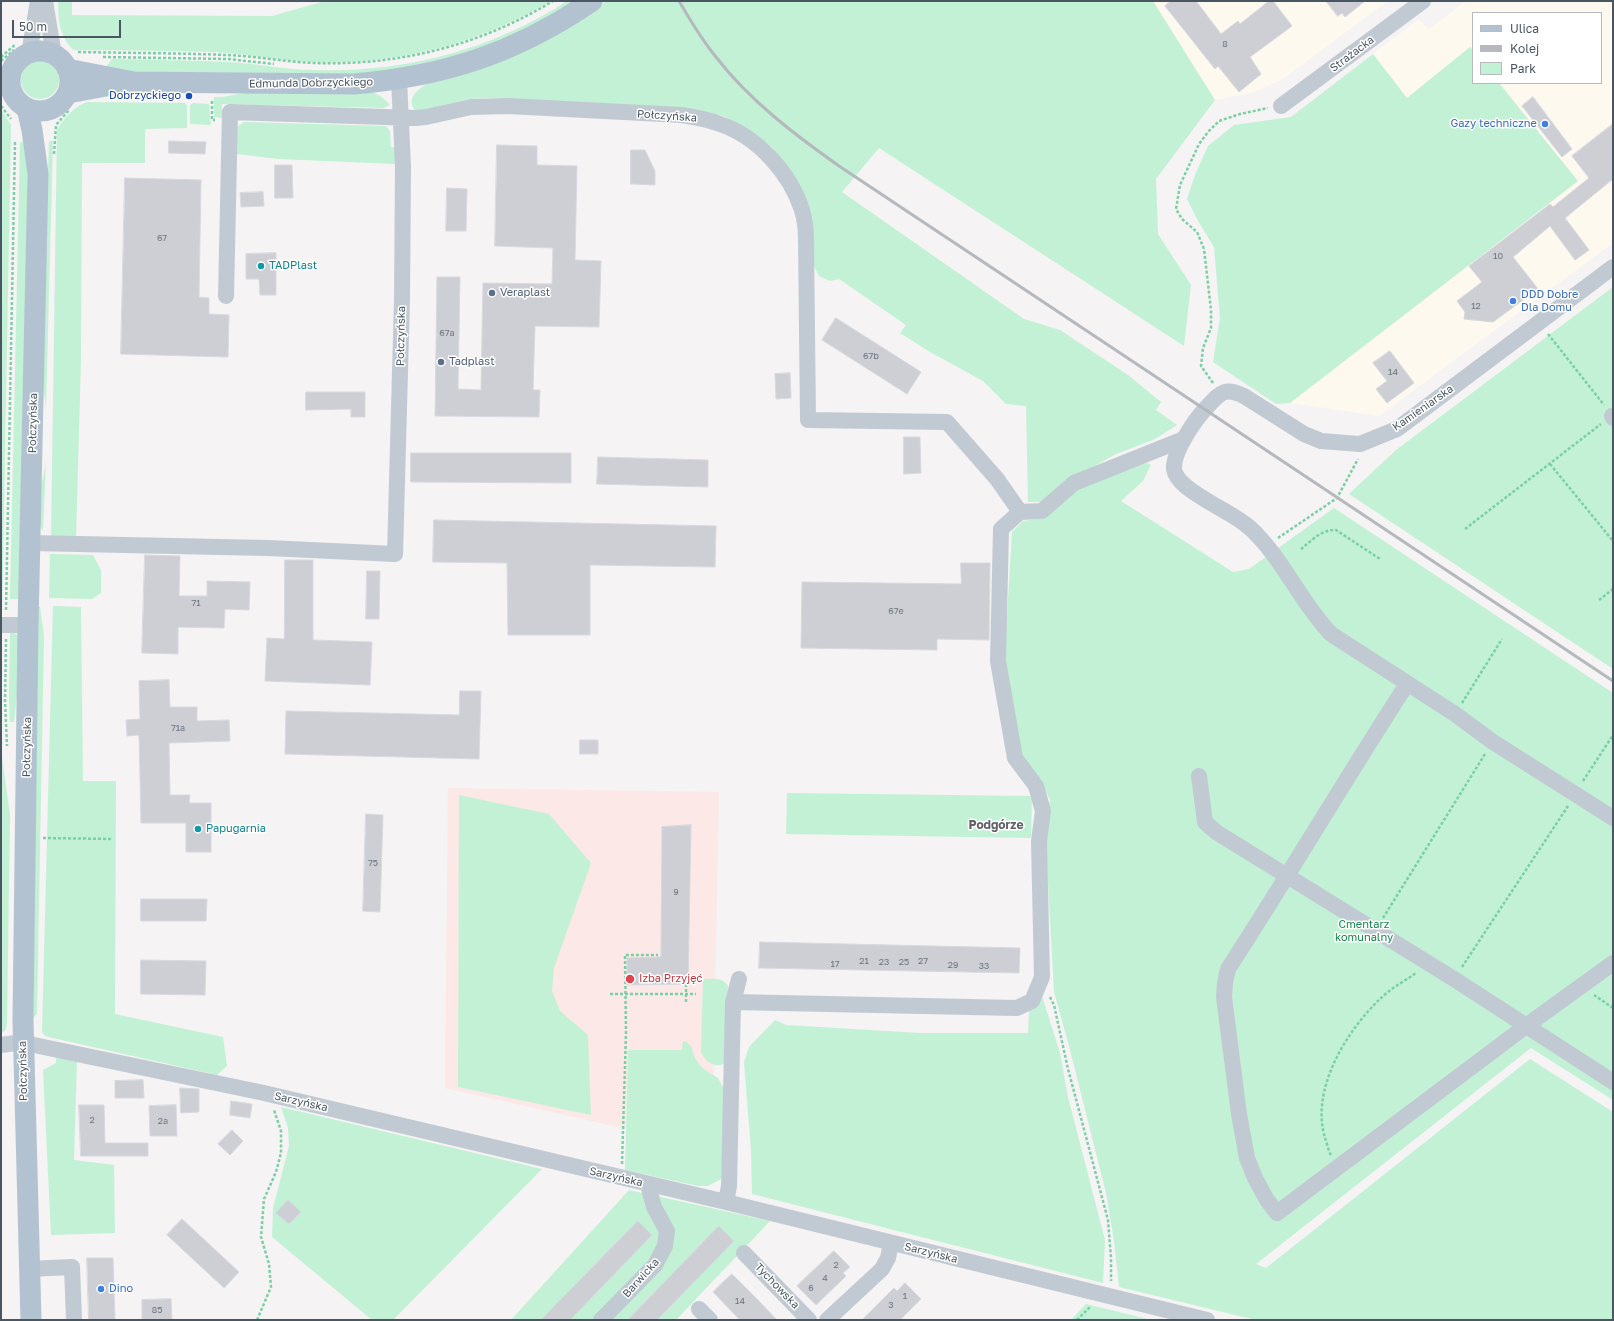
<!DOCTYPE html>
<meta charset="utf-8">
<style>
body{margin:0}
#map{position:relative;width:1614px;height:1321px;overflow:hidden;background:#f5f3f3;font-family:"Golos Text",sans-serif}
canvas{display:block}
.frame{position:absolute;inset:0;border:2px solid #4a5661;pointer-events:none}
.legend{position:absolute;left:1472px;top:12px;width:130px;height:72px;box-sizing:border-box;background:#fff;border:1px solid #b7bbc0;margin:0;padding:5px 7px;list-style:none;font-size:12px;color:#4a5661}
.legend li{display:flex;align-items:center;gap:8px;height:20px}
.legend b{width:20px;border:1px solid #b7bbc0}
.scale{position:absolute;left:12px;top:20px;width:109px;height:18px;box-sizing:border-box;border:2px solid #4a5661;border-top:0;padding-left:5px;font-size:12px;line-height:14px;white-space:nowrap;color:#4a5661;-webkit-text-stroke:3px #fff;paint-order:stroke}
</style>
<div id="map">
<canvas width="1614" height="1321"></canvas>
<div class="frame"></div>
<ul class="legend">
<li><b style="height:5px;background:#b3c2d1"></b>Ulica</li>
<li><b style="height:5px;background:#b5b8bd"></b>Kolej</li>
<li><b style="height:11px;background:#c3f1d5"></b>Park</li>
</ul>
<div class="scale">50 m</div>
</div>
<script>
const c = document.querySelector('canvas').getContext('2d');
c.lineJoin = 'round';
function paint(path, color) { c.fillStyle = color; c.fill(path, 'evenodd'); }
function stroke(path, color, width, dash) { c.strokeStyle = color; c.lineWidth = width; c.lineCap = dash ? 'butt' : 'round'; c.setLineDash(dash || []); c.stroke(path); }
function label(font, color, halo, rows, align = 'center') {
  c.font = font + ' "Golos Text",sans-serif'; c.lineWidth = 3; c.setLineDash([]); c.textBaseline = 'middle'; c.strokeStyle = halo; c.fillStyle = color; for (const [text, x, y, turn = 0] of rows) {
    c.save(); c.translate(x, y); c.rotate((+turn || 0) * Math.PI / 180); c.textAlign = isNaN(turn) ? turn : align; if (halo) c.strokeText(text, 0, 0); c.fillText(text, 0, 0); c.restore();
  }
}
const commercial = new Path2D(`
 M1153 1H1388L1283 79 1252 93 1215 100H1176Z
 M1466 1H1613V243L1379 416 1290 403 1578 181 1499 83H1601V13H1473V50L1470 47 1407 98 1373 54 1419 19 1429 29Z`);
const medical = new Path2D(`
 M448 788 719 792 712 1148 445 1088Z`);
const green = new Path2D(`
 M58 1H72V15L272 16 325 1H551C474 47 384 68 295 61 272 59 250 55 228 53 177 50 125 51 73 50 58 32 59 23 58 1Z
 M567 1H578L494 46 382 74 102 72 112 59C150 60 189 60 227 62 256 63 285 70 314 70 404 73 492 50 567 1Z
 M606 1H1153L1215 100 1156 179 1158 234 1191 285 1184 346 879 148 842 192 1024 319 1060 330 1128 375 1161 402 1156 410 1177 425 1155 439 1114 455 1065 483 1043 502H1028L1026 406 1006 404 983 381 930 352 900 333 906 325 839 279 830 281 819 276 814 266 791 171 772 147 749 130 724 116 704 111 671 107 492 98 469 99 418 111H416C406 101 415 91 425 85L577 21Z
 M1470 47 1473 50V83H1499L1578 181 1290 403 1276 404 1213 362 1220 318 1214 247 1198 221 1187 199 1195 175 1208 146 1234 125 1291 117 1373 54 1407 98Z
 M21 80a19 19 0 1 1 38 0a19 19 0 1 1-38 0Z
 M371 91 382 97 390 105 384 108 222 104V118L214 117V97H222L250 92Z
 M88 102 185 103 187 106V128L145 129V163H82L81 359 76 539 51 538 57 129C65 118 75 105 88 102Z
 M193 103 209 104 211 125 190 124V105Z
 M1 109 11 125 2 617H1Z
 M244 122 386 126 390 131 391 147H395V164L278 159 237 154V127Z
 M49 141H53L46 407 42 379Z
 M20 142H28L22 599H10Z
 M1613 287V669L1349 494 1396 450Z
 M46 462 43 531C33 515 43 480 46 462Z
 M1148 463 1151 465 1143 481 1121 501 1233 572 1249 569 1334 508 1613 693V1100L1531 1048 1256 1264 1266 1268 1530 1059 1613 1112V1320H1256L1119 1287 1114 1241 1106 1193 1069 1046 1054 992 1046 847 1050 800 1042 782 1024 764 1004 668 1012 532 1023 521 1046 518 1076 489 1125 468Z
 M50 554 93 555 101 570V593L92 599 49 598Z
 M53 606 81 607 83 781H116L115 1014 223 1037 227 1066 217 1075 53 1038 45 1036 42 1032Z
 M37 607H40L44 636 37 1014 33 1018Z
 M1 632 2 757 10 815 7 1025 5 1031 1 1033Z
 M10 632 19 635 21 661 14 722H10L9 699Z
 M787 793 1032 796 1031 838 786 834Z
 M459 795 549 814 591 863 554 968 552 991 560 1011 588 1035 591 1115 458 1087Z
 M703 979C712 979 723 977 728 986L726 1062C717 1070 705 1062 701 1052Z
 M1042 996 1060 1053 1068 1097 1105 1240 1103 1283 752 1194 751 1150 744 1062 749 1047 775 1020 786 1025 920 1033H1028L1029 1011Z
 M683 1041 687 1042 691 1046 695 1058 702 1068 718 1078 726 1093 721 1179 708 1186H698L625 1170 628 1050H682Z
 M56 1057 77 1060 74 1160 114 1165 115 1233 51 1235 43 1070 56 1063Z
 M281 1107 542 1169 393 1320H372L272 1237 273 1208 289 1146 288 1128Z
 M629 1190 770 1221 676 1320H511Z
 M1086 1304 1152 1320H1071Z`);
const building = new Path2D(`
 M1171 1H1196L1221 34 1238 21 1240 24 1269 1H1273L1292 26 1250 57 1261 74 1239 92 1218 66 1215 69 1165 6Z
 M1326 1H1365L1345 17 1342 13 1338 16Z
 M1533 97 1572 149 1562 157 1522 106Z
 M1613 124V179L1565 218 1589 250 1575 260 1550 226 1513 257 1538 289 1493 322 1464 319 1465 312 1457 301 1482 282 1469 266 1550 204 1553 207 1589 178 1572 156Z
 M169 141 206 142 205 154 169 153Z
 M497 145 537 146V165L577 166 575 260 601 261 599 327 535 326 533 390H540L539 417 435 416 437 277H460L458 389 481 390 483 283 552 284 553 248 495 246Z
 M631 150H645L655 171V185L631 184Z
 M275 165H292L293 198H275Z
 M125 178 201 180 199 297 209 298V314L229 315 228 357 121 354Z
 M447 188 467 189 466 231H446Z
 M263 192 264 206 241 207 240 193Z
 M276 253V295H260L259 279H246V254Z
 M836 318 921 372 907 394 822 340Z
 M1390 351 1414 383 1387 403 1376 389 1387 381 1373 363Z
 M790 373 791 398 776 399 775 374Z
 M306 392H365V417H351V409L306 410Z
 M904 437H920L921 473 904 474Z
 M411 453H571V483L411 482Z
 M598 457 708 460V487L597 484Z
 M434 520 716 526 715 567 590 565V635H508L507 563 433 562Z
 M145 555 180 556 179 596H207V581L250 582 249 610 225 609 224 628 178 627V654L142 653Z
 M285 560H313V640L372 642 370 685 265 681 267 638 284 639Z
 M961 563H990L989 640 937 639V650L801 648 802 582 961 584Z
 M367 571H380L379 619H366Z
 M169 680 170 707H197V721L229 720 230 741 169 743 170 795H190L189 803H211V852H186V823H141L139 735 127 736 126 720 140 719 139 681Z
 M460 691H481L479 759 285 754 286 711 459 715Z
 M580 740H598V754H580Z
 M366 814 383 815 380 912 363 911Z
 M691 825 688 984 627 985V958L661 957 662 827Z
 M141 899H207L206 921H141Z
 M760 942 1020 948 1019 973 759 968Z
 M141 960 206 961 205 995 141 994Z
 M143 1080 144 1098H115V1081Z
 M180 1088 199 1089V1112L181 1113Z
 M231 1101 252 1104 250 1118 230 1115Z
 M79 1105H104L105 1143H148V1156H81Z
 M176 1105 177 1136H150L149 1106Z
 M232 1130 243 1141 230 1155 218 1144Z
 M288 1200 301 1212 289 1224 276 1213Z
 M182 1219 239 1272 224 1288 167 1235Z
 M638 1221 652 1235 597 1292 570 1320H541Z
 M719 1226 734 1241 699 1277 657 1320H628Z
 M834 1251 850 1267 843 1273 846 1276 816 1305 797 1286Z
 M87 1258H113L115 1320H89Z
 M732 1274 756 1298 777 1320H740L713 1292Z
 M905 1283 921 1299 900 1320H862L894 1288 897 1291Z
 M171 1299 172 1320H142V1300Z`);
const path = new Path2D(`
 M78 52C128 53 177 53 226 55 256 56 285 62 314 63 399 66 481 45 553 1
 M1 57 16 44
 M103 57 228 59 274 64
 M1 61 14 50
 M212 101V120H215
 M1 106 11 119
 M54 154 56 125 69 110
 M1548 334 1604 405
 M1213 383 1201 366 1203 348 1211 328V310L1204 249 1197 232 1182 219 1176 209 1180 185 1199 144 1208 132 1219 121 1240 114 1268 108
 M1550 464 1613 541
 M1465 529 1601 424
 M1278 538 1337 498 1358 459
 M1301 549C1311 541 1322 529 1336 530L1380 559
 M1599 600 1613 589
 M6 610 15 141
 M6 639 5 701 7 746
 M1462 703 1502 639
 M1583 781 1613 735
 M43 838 113 839
 M1383 918 1485 754
 M1462 967 1568 806
 M610 994H696
 M1594 995 1613 1008
 M1050 997 1054 1005 1068 1069 1108 1220 1111 1258V1281
 M686 1002V984
 M1331 1155C1328 1150 1327 1143 1325 1138 1310 1089 1347 1030 1381 998 1391 988 1405 981 1416 973
 M622 1164 626 1033 625 955H658
 M257 1320 271 1287 269 1264 261 1237 264 1199 276 1172 281 1153V1131L274 1110
 M1077 1320 1091 1306`);
const minor = new Path2D(`
 M45 1 54 55
 M29 54 38 1
 M1281 106 1423 1
 M1613 267 1397 429 1360 444 1321 441 1304 434 1244 396C1225 387 1221 392 1208 406 1196 418 1173 451 1174 469 1176 484 1200 496 1211 503 1224 511 1239 518 1250 528 1283 558 1300 602 1331 634L1455 714 1493 742 1613 818
 M226 296 230 112 416 118 426 117 471 107 508 106 681 115C695 117 707 119 720 124 758 137 790 173 802 210 805 220 806 230 806 240L808 420 947 422 997 479 1020 512
 M1612 416 1613 418
 M30 543 268 548 395 554 402 299 403 166 399 79
 M1 625H28
 M1407 684C1346 778 1289 875 1228 969L1225 983 1224 997 1239 1114 1247 1158 1255 1178 1267 1200 1277 1213 1526 1026 1613 963
 M1199 776 1205 822 1216 832 1454 979 1613 1082
 M733 1002 1017 1008 1032 1001 1042 977 1039 841 1043 811 1036 786 1015 758 998 661 1001 529 1020 512 1042 511 1074 483 1184 439
 M1 1045 16 1043 34 1045 264 1093 726 1202 1207 1320
 M726 1202 729 1186 733 1002 739 979
 M744 1253 809 1320
 M29 1269 72 1267 74 1320
 M699 1309 710 1320
 M601 1320 655 1265 665 1246 667 1231 654 1207 648 1185
 M827 1320 882 1269 888 1258 891 1243`);
const major = new Path2D(`
 M10 81a30 30 0 1 1 60 0a30 30 0 1 1-60 0Z
 M67 69 134 82 354 84C445 76 516 53 592 1
 M68 93 117 84
 M27 108 32 130 38 174 28 625 23 1020 31 1320`);
const rail = new Path2D(`
 M679 1C690 20 702 40 716 57 750 101 794 134 839 166L1613 681`);
const markers = [
 [189,96,4,"#1a4fb4"],
 [1545,124,4,"#3f7fe0"],
 [261,266,4,"#0f9aa8"],
 [492,293,4,"#5c6f8a"],
 [1513,301,4,"#3f7fe0"],
 [441,362,4,"#5c6f8a"],
 [198,829,4,"#0f9aa8"],
 [630,979,5,"#e0444e"],
 [101,1289,4,"#3f7fe0"]
];
const numberNames = [
 ["8",1225,44],
 ["67",162,238],
 ["10",1498,256],
 ["12",1476,306],
 ["67a",447,333],
 ["67b",871,356],
 ["14",1393,372],
 ["71",196,603],
 ["67e",896,611],
 ["71a",178,728],
 ["75",373,863],
 ["9",676,892],
 ["21",864,961],
 ["27",923,961],
 ["23",884,962],
 ["25",904,962],
 ["17",835,964],
 ["29",953,965],
 ["33",984,966],
 ["2",92,1120],
 ["2a",163,1121],
 ["2",836,1265],
 ["4",825,1278],
 ["6",811,1288],
 ["1",905,1296],
 ["14",740,1301],
 ["3",891,1305],
 ["85",157,1310]
];
const streetNames = [
 ["Strażacka",1352,54,-37],
 ["Edmunda Dobrzyckiego",311,83,-1],
 ["Połczyńska",667,116,4],
 ["Połczyńska",401,336,-89],
 ["Kamieniarska",1423,408,-35],
 ["Połczyńska",33,423,-89],
 ["Połczyńska",27,747,-89],
 ["Połczyńska",23,1071,-91],
 ["Sarzyńska",301,1102,13],
 ["Sarzyńska",616,1177,13],
 ["Sarzyńska",931,1253,14],
 ["Barwicka",641,1278,-48],
 ["Tychowska",777,1286,46]
];
const transitNames = [
 ["Dobrzyckiego",181,96]
];
const shopNames = [
 ["Gazy techniczne",1537,124,"right"],
 ["DDD Dobre",1521,295],
 ["Dla Domu",1521,308],
 ["Dino",109,1289]
];
const cultureNames = [
 ["TADPlast",269,266],
 ["Papugarnia",206,829]
];
const serviceNames = [
 ["Veraplast",500,293],
 ["Tadplast",449,362]
];
const parkNames = [
 ["Cmentarz",1364,925],
 ["komunalny",1364,938]
];
const healthNames = [
 ["Izba Przyjęć",639,979]
];
const neighbourhoodNames = [
 ["Podgórze",996,825]
];
paint(commercial, '#fdf9ef');
paint(medical, '#fce8e6');
paint(green, '#c3f1d5');
paint(building, '#cdcfd5');
stroke(building, '#d7d9de', 1);
stroke(path, '#7ad0a6', 2.5, [3, 2]);
stroke(minor, '#c1cad2', 16);
stroke(major, '#b3c2d1', 21);
stroke(rail, '#b5b8bd', 3);
for (const [x, y, r, color] of markers) { const dot = new Path2D(); dot.arc(x, y, r, 0, 2 * Math.PI); c.fillStyle = color; c.fill(dot); stroke(dot, '#fff', 1.5); }
label('9px', '#6b747e', null, numberNames);
label('11px', '#4a5661', '#fff', streetNames);
label('11px', '#164399', '#fff', transitNames, 'right');
label('11px', '#366cbe', '#fff', shopNames, 'left');
label('11px', '#0d838f', '#fff', cultureNames, 'left');
label('11px', '#4e5e75', '#fff', serviceNames, 'left');
label('11px', '#17864f', '#fff', parkNames);
label('11px', '#be3a42', '#fff', healthNames, 'left');
label('bold 12px', '#5f6368', '#fff', neighbourhoodNames);
</script>
